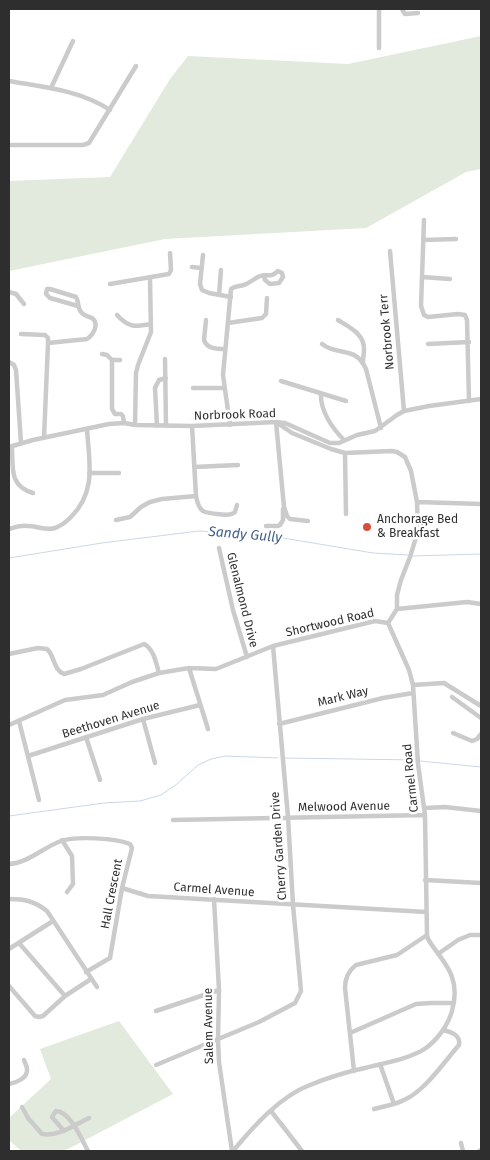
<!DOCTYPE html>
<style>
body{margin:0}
#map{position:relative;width:490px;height:1160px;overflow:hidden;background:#fff;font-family:"Fira Sans",sans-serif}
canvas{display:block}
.frame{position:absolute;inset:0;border:10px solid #2e2e2e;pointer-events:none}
</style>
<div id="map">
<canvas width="490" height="1160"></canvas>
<div class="frame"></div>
</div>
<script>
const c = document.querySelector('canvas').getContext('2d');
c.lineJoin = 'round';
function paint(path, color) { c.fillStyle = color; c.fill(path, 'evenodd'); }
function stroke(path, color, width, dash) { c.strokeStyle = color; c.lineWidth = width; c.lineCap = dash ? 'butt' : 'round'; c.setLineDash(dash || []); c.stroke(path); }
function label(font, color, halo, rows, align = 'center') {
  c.font = font + ' "Fira Sans",sans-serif'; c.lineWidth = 5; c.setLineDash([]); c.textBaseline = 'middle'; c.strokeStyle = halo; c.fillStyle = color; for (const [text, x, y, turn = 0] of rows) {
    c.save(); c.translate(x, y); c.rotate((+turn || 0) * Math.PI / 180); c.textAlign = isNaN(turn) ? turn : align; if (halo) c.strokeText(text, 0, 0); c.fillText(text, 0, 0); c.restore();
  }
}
const green = new Path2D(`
 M481 36V169L466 172 366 228 165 239 9 271V181L110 177 170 79 188 56 348 64Z
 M119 1021 173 1094 68 1149 58 1151H21L9 1140V1118L51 1079 40 1049Z`);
const stream = new Path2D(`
 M412 556 481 554
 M9 558 102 543 199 531 234 533 283 538 373 553 408 555
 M285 758 416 760
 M420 761 481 767
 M9 816 104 803 140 801 161 795 177 784 198 765 211 759 225 756 278 758`);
const minor = new Path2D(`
 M379 9V48
 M402 9 403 11 405 14 418 13
 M9 81C43 87 80 90 110 110
 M51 88 73 41
 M9 145H83L89 143 136 66
 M424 220 421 306 424 315 428 317 458 314 465 315 467 320 469 401
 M423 240 456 239
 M390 251 404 411
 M203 255 200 284 202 290 209 293 231 297
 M192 267 201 268
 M422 277 450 279
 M110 284 169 274 171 270 170 253
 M9 292 16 294 24 304
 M219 295 221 270
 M117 315C129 328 135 327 151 324
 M206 320 204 340C207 349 217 349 225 349
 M338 320C349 327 365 334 364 350 364 354 363 358 363 362
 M228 323 262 318 266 314 267 298
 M21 334 45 335 48 338V343
 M322 344C339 357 355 345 366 369L381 428
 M428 344 469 342
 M102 354 107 355 112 360V409L115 414H121L123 416 124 423
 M165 359 166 426
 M112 360H120
 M9 362 14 365 16 370 21 443
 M281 381 346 401
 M193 388H224
 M321 394C320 411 333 429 344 440
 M276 422 284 507 287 516 290 519 308 521
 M135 425 136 373 138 365 151 332 150 278
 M230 425 223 375 231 289C236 285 241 287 246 284 251 282 255 278 260 276 268 273 269 279 278 271L282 273 283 277 279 283 270 284 265 280 264 275
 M157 426 155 388 159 380 166 378
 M192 426 196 496C197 501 198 508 203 511 206 513 227 516 231 514 232 514 234 513 235 512L237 505
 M44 438 48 343 87 339C93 335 100 324 92 318 88 316 84 316 81 312 77 307 79 301 76 297L50 289H47L46 294 50 298 78 306
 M12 446C13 468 9 486 33 493
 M9 447 33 440 109 424 124 423 135 425 192 426 276 422 285 423 330 443H339L357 435 375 431 397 415 404 411 429 406 481 399
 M345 453 346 514
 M194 467 238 465
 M89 473H119
 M417 502 481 504
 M116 520 130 517 141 507 150 502 162 499 196 496
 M266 526H278L280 525 283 520V509
 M9 529C15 527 22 525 28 526 37 526 46 531 55 528 61 526 66 522 71 517 97 491 89 462 87 429
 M219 548 233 610 247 657
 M397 609 467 602 481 604
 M9 654 38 648 47 649C55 656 53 670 64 674L81 669 144 644C154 649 156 663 159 673
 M189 668 208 729
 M413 685 444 683 481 706
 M452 697 481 718
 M143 719 155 763
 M19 721 39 800
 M279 724 383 698 413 693
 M9 725 65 700 103 695 132 682 159 673 189 668 216 669 273 646 375 621 388 623 397 609V595L401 580 410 557 418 531 417 502 411 471 405 457 397 452 392 451 345 453 331 449 292 433 276 422
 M453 733 472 741 477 739 481 734
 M86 737 100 780
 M28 756 143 719 200 705
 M424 808 445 807 481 811
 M173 820 425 815
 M62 840 72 856 73 884 67 892
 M9 864C28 863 44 847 61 841 75 836 116 838 130 844L132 848 122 888 110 958 86 972
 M425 880 481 883
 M122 888 148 896 426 912
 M9 899C25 899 34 901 47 911L97 987
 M214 899 219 990 218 1040 219 1062 232 1151
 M19 943 65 996
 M9 949 53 921
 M438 954 458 940 470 935H481
 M9 986 35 1016 39 1017 43 1016 65 996 91 979
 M156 1011 219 990
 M350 1033 416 1004 431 1003H454
 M380 1064 394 1104
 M156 1065 259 1022 295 1003 301 991 293 905 288 817 273 646
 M354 1071 345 988C345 978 348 971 356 965L397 955 427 935
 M9 1084C16 1083 28 1078 27 1069 27 1066 25 1063 24 1060
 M22 1107 28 1118 42 1134C59 1137 74 1125 89 1118
 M374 1109C384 1106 395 1105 404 1100 425 1091 444 1062 459 1045 461 1035 451 1032 443 1030
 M271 1111 302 1151
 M64 1131 52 1117 56 1111C70 1111 82 1140 88 1151
 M461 1143 463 1151
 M233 1151C253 1127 280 1096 310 1085 327 1078 346 1072 365 1068 384 1063 410 1059 426 1048 438 1039 448 1025 452 1011 455 1000 456 988 452 977 448 964 435 951 428 939L427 935 425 815 418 764 413 685 409 670 388 623
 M479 1151 481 1150`);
const markers = [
 [367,527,5,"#d64f3e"]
];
const streetNames = [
 ["Norbrook Terr",387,332,-95],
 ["Norbrook Road",235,415,-2],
 ["Glenalmond Drive",242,600,76],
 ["Shortwood Road",330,623,-13],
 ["Mark Way",343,697,-14],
 ["Beethoven Avenue",111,720,-17],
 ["Carmel Road",411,778,-96],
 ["Melwood Avenue",344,807,-1],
 ["Cherry Garden Drive",279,846,-94],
 ["Carmel Avenue",214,890,4],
 ["Hall Crescent",112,894,-79],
 ["Salem Avenue",209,1026,-91]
];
const poiNames = [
 ["Anchorage Bed",377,520],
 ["& Breakfast",377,534]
];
const waterNames = [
 ["Sandy Gully",245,535,5]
];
paint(green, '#e1eadc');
stroke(stream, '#cad7e8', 1);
stroke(minor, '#cbcbcb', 4.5);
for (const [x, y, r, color] of markers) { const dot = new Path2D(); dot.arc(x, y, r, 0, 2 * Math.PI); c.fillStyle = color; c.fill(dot); stroke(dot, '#fff', 2); }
label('12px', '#2e2e2e', '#fff', streetNames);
label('12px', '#2e2e2e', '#fff', poiNames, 'left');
label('italic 14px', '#426189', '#fff', waterNames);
</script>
